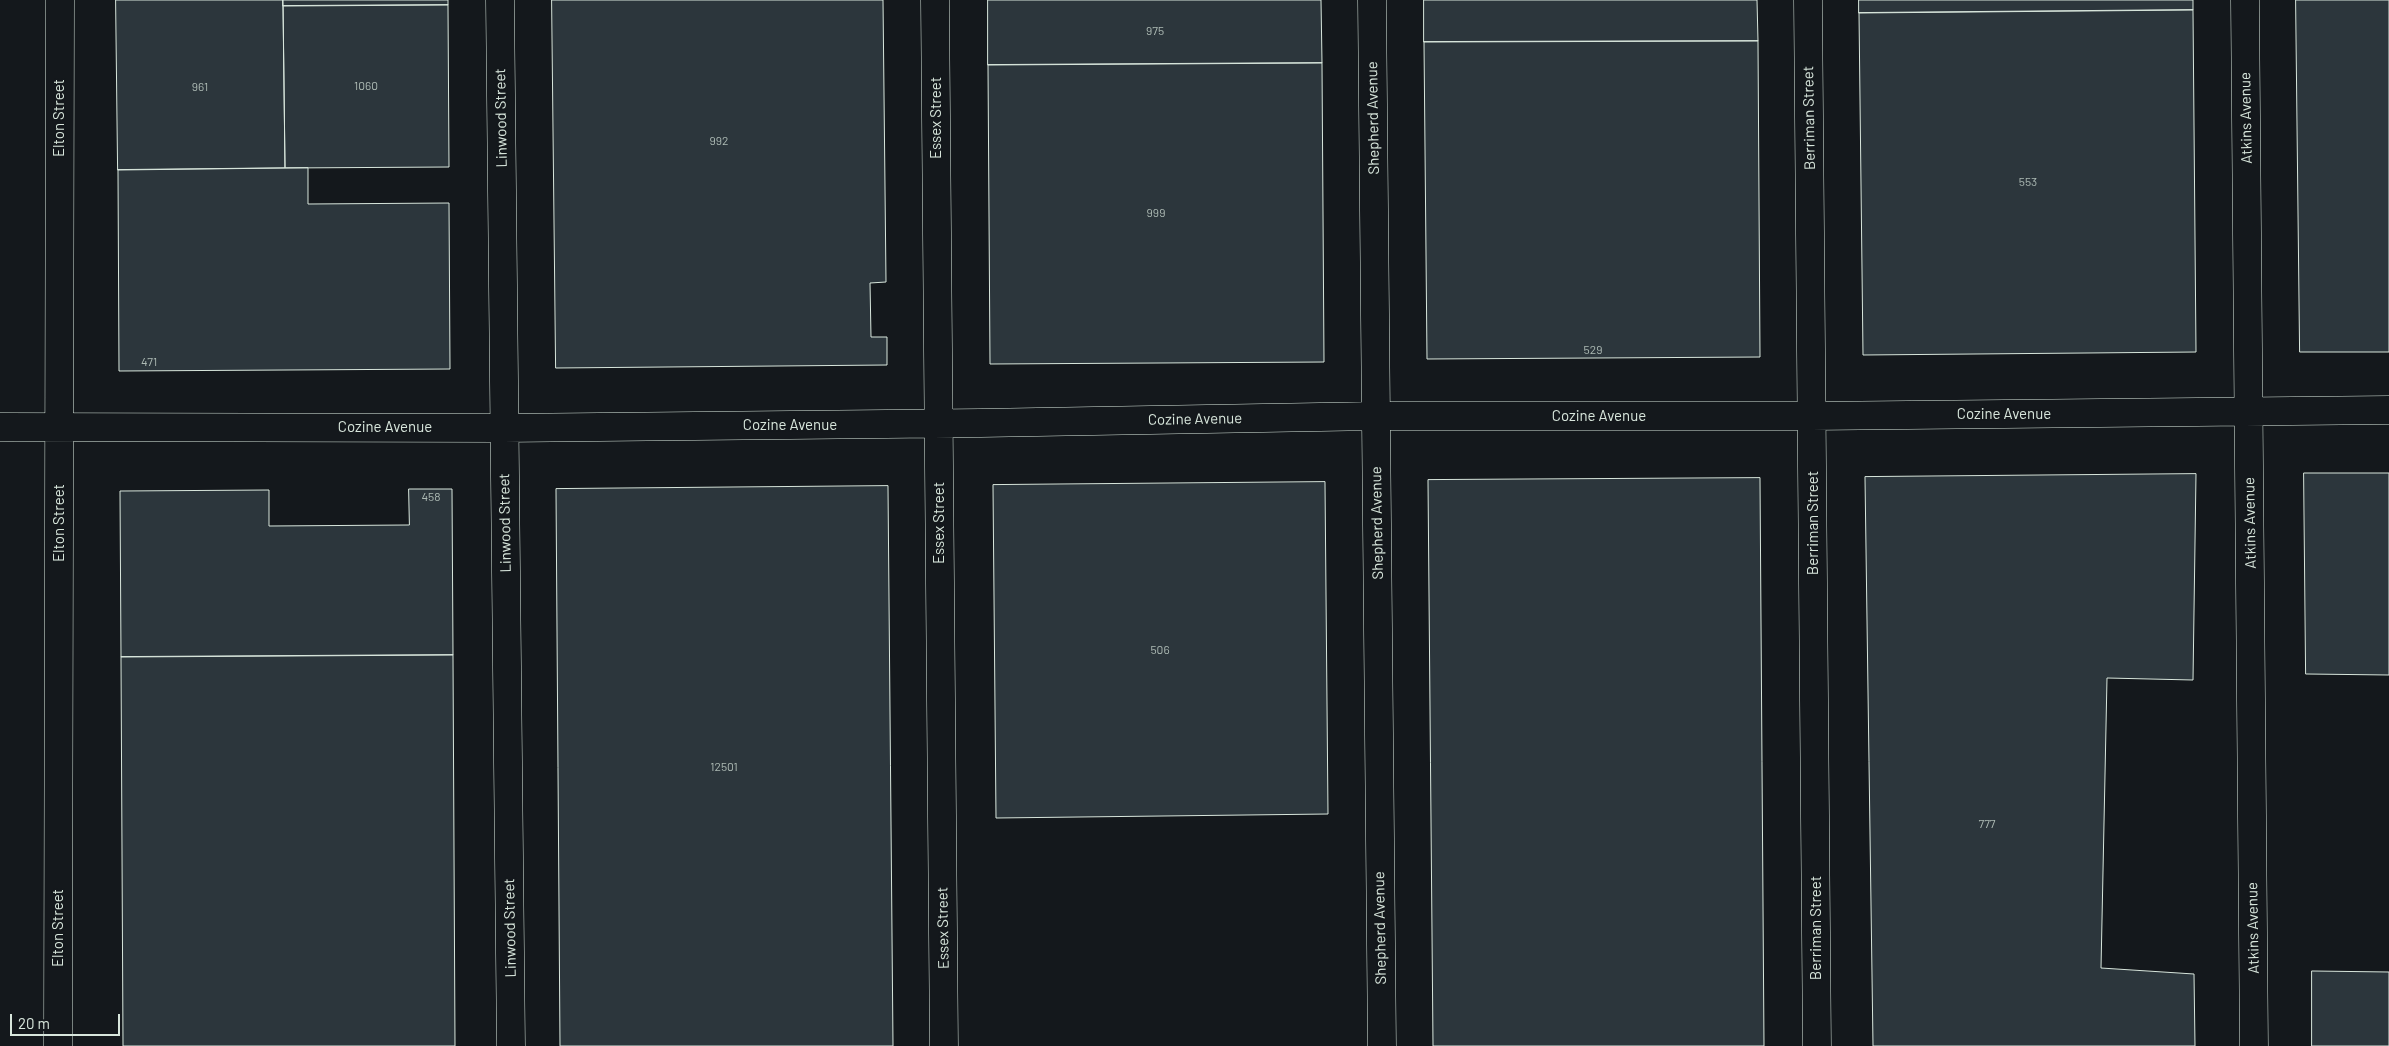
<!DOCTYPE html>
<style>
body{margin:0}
#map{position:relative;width:2389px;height:1046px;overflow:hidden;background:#14181c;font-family:Barlow,sans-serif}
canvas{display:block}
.scale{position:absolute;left:10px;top:1014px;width:110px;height:22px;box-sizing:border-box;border:2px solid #d8e6dc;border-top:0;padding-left:6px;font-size:15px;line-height:18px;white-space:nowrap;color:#d8e6dc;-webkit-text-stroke:4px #14181c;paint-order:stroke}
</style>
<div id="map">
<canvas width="2389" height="1046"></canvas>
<div class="scale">20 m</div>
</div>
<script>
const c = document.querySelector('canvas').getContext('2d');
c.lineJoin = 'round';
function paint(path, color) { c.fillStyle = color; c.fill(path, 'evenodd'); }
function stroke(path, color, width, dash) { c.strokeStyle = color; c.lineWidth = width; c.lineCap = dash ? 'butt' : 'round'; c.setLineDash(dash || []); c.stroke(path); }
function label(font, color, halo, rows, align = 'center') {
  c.font = font + ' Barlow,sans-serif'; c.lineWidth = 4; c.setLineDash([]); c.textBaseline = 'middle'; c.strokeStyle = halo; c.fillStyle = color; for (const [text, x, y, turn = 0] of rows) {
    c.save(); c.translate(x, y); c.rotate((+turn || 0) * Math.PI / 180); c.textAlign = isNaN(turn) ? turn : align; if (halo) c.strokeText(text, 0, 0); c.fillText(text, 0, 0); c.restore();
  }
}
const building = new Path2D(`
 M116 0H283L285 168 118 170Z
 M283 0H448V5L283 6Z
 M552 0H883L886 282 870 283 871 337H887V365L556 368Z
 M988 0H1321L1322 63 988 65Z
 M1424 0H1757L1758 41 1424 42Z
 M1859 0H2193V10L1859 13Z
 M2296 0H2389V352H2300Z
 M448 5 449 167 285 168 283 6Z
 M2193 10 2196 352 1863 355 1859 13Z
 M1758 41 1760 357 1427 359 1424 42Z
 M1322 63 1324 362 990 364 988 65Z
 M308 168V204L449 203 450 369 119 371 118 170Z
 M2304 473H2389V675L2306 674Z
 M2196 474 2193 680 2107 678 2101 968 2194 974 2195 1046H1873L1865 477Z
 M1760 478 1764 1046H1433L1428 480Z
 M1325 482 1328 814 996 818 993 485Z
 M888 486 893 1046H560L556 489Z
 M409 489H452L453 655 121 657 120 491 269 490V526L409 525Z
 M453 655 455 1046H123L121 657Z
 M2312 971 2389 972V1046H2312Z`);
const minor = new Path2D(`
 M500 0 511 1046
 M935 0 944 1046
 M1372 0 1382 1046
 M1808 0 1817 1046
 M2245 0 2254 1046
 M0 427 504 428 981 423 1376 416H1812L2389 410
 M58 1046 60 0`);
const numberNames = [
 ["975",1155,31],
 ["1060",366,86],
 ["961",200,87],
 ["992",719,141],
 ["553",2028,182],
 ["999",1156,213],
 ["529",1593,350],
 ["471",149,362],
 ["458",431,497],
 ["506",1160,650],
 ["12501",724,767],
 ["777",1987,824]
];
const streetNames = [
 ["Elton Street",59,118,-90],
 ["Linwood Street",501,118,-91],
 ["Essex Street",936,118,-90],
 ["Shepherd Avenue",1373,118,-91],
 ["Berriman Street",1809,118,-91],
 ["Atkins Avenue",2246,118,-91],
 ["Cozine Avenue",2004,414],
 ["Cozine Avenue",1599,416],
 ["Cozine Avenue",1195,419,-1],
 ["Cozine Avenue",790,425],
 ["Cozine Avenue",385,427],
 ["Elton Street",59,523,-90],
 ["Linwood Street",505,523,-91],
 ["Essex Street",939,523,-90],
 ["Shepherd Avenue",1377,523,-91],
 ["Berriman Street",1813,523,-90],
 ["Atkins Avenue",2250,523,-91],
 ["Elton Street",58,928,-90],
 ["Linwood Street",510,928,-91],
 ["Essex Street",943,928,-91],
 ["Shepherd Avenue",1380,928,-91],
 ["Berriman Street",1816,928,-90],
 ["Atkins Avenue",2253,928,-91]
];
paint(building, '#2c363c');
stroke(building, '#d8e6dc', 1);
stroke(minor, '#d8e6dc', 29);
stroke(minor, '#14181c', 28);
label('12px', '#adbab4', null, numberNames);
label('15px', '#d8e6dc', '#14181c', streetNames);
</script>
